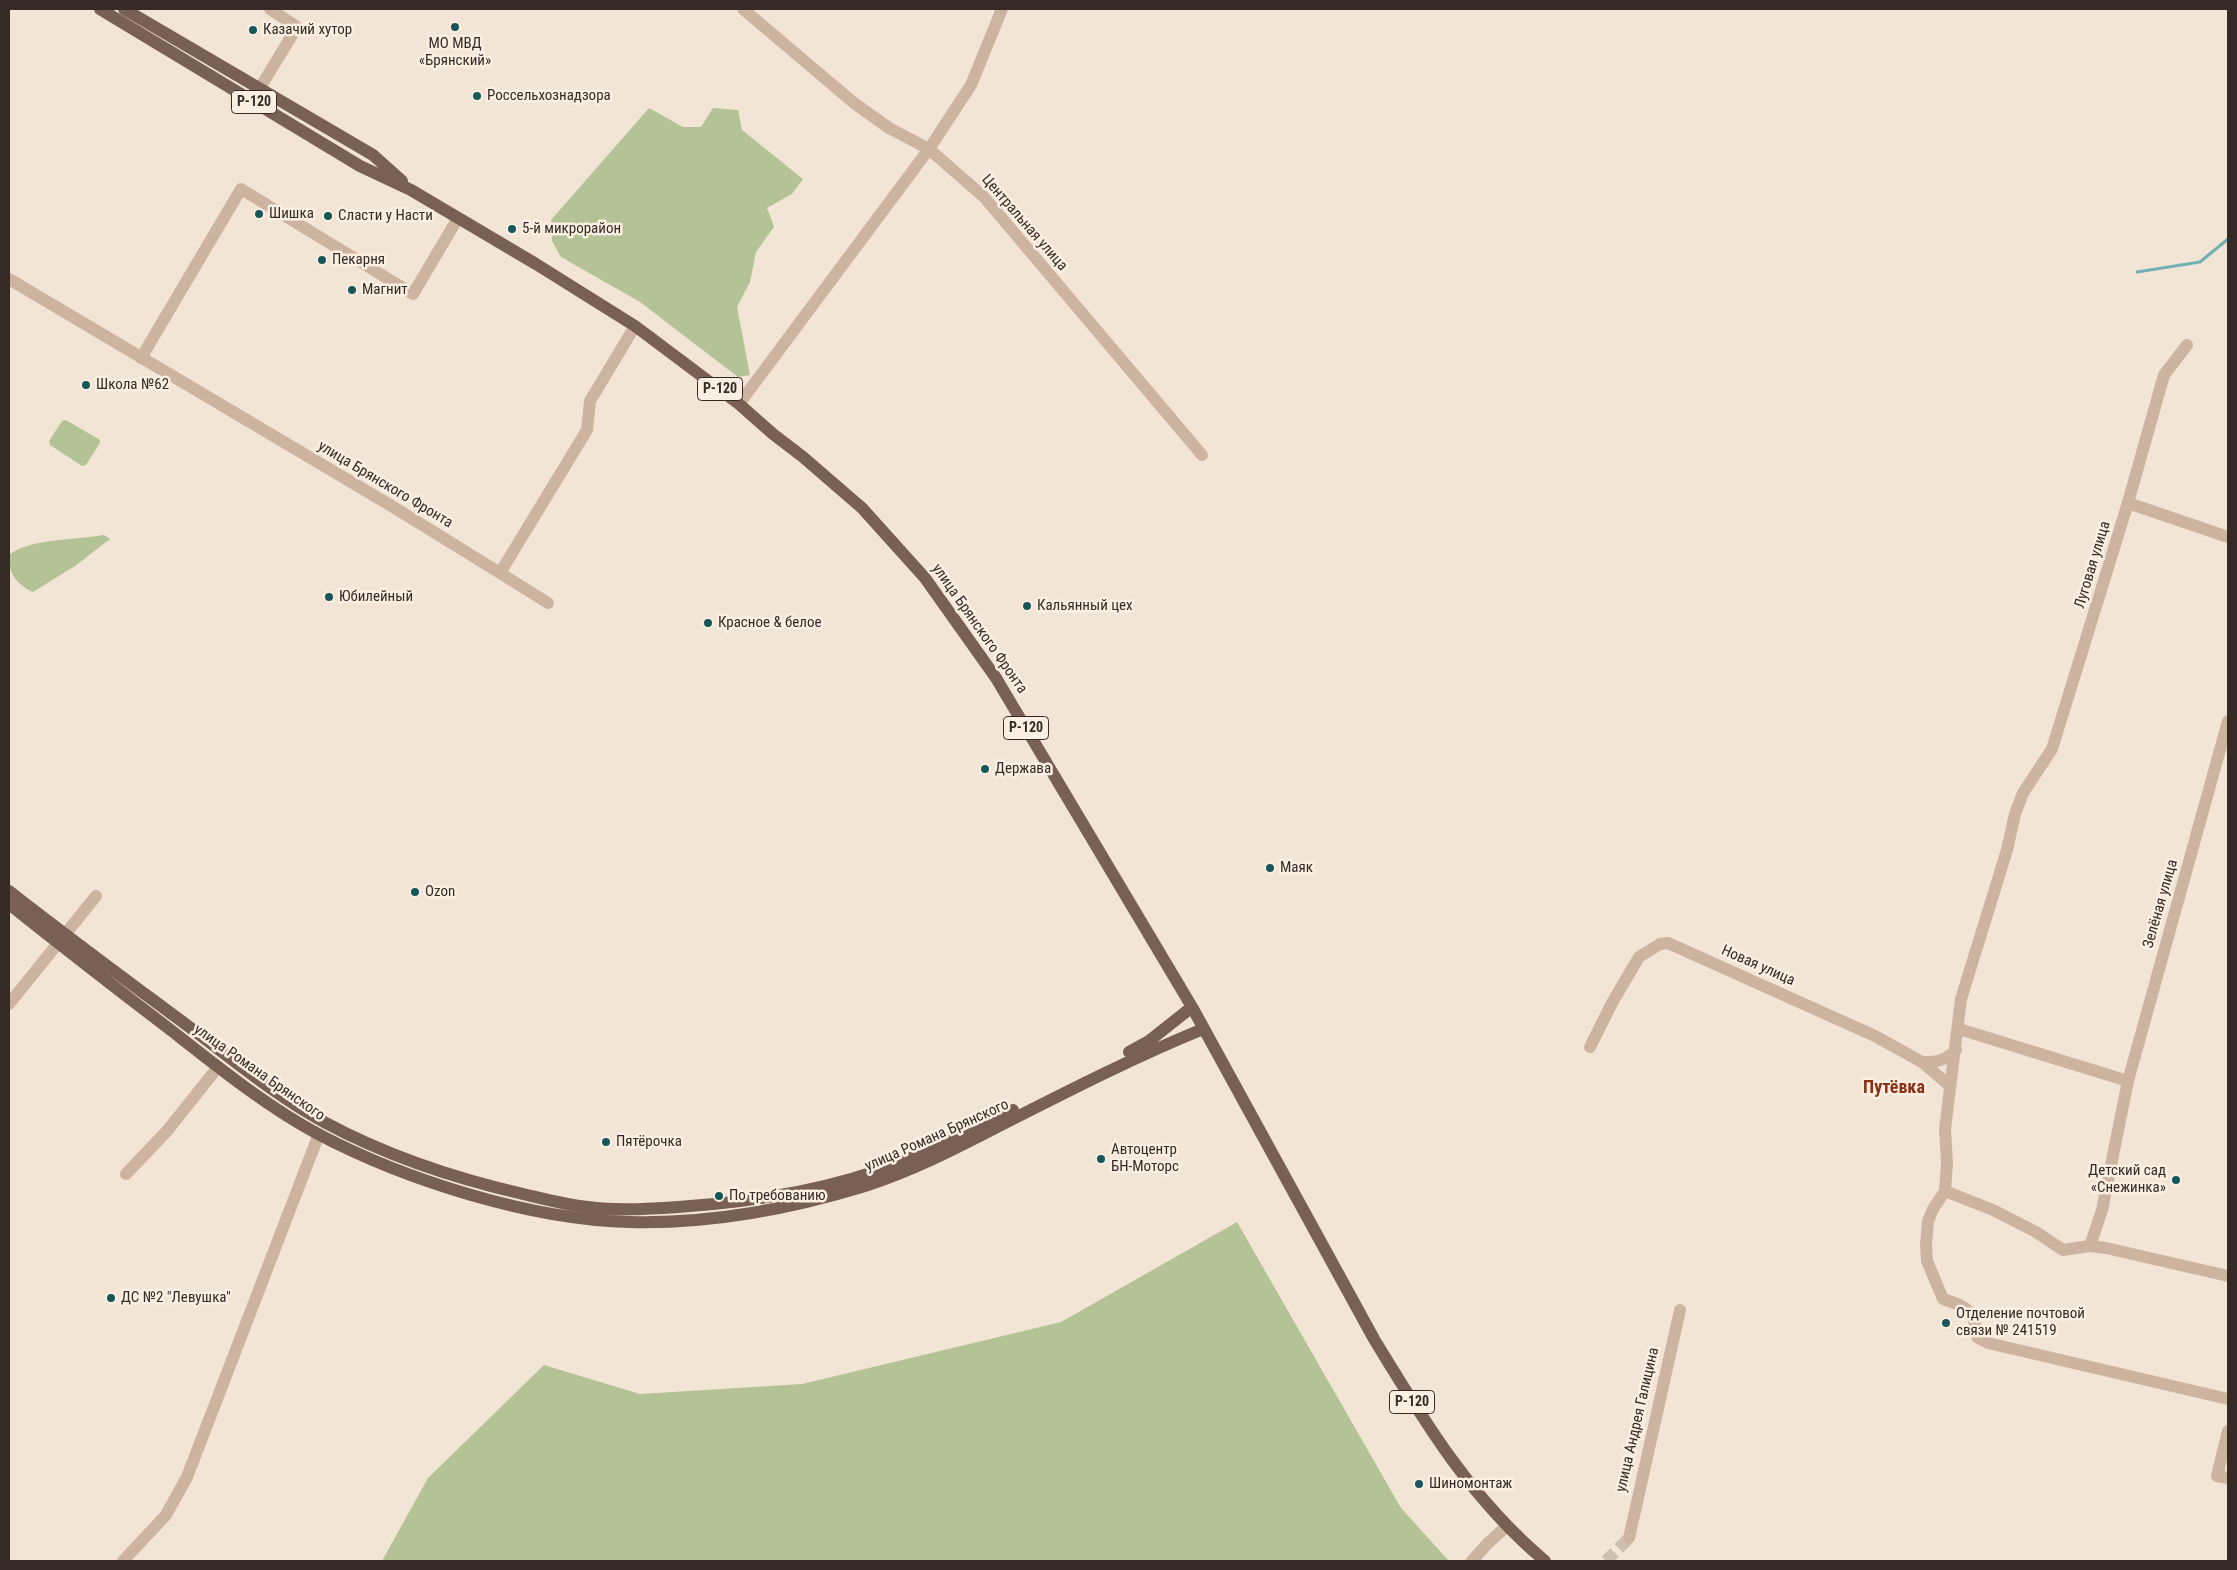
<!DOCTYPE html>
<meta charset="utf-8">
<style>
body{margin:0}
#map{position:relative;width:2237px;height:1570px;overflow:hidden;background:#f3e5d6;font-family:"Roboto Condensed",sans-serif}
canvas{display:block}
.frame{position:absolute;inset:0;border:10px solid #352a25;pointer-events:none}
</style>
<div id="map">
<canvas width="2237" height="1570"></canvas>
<div class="frame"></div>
</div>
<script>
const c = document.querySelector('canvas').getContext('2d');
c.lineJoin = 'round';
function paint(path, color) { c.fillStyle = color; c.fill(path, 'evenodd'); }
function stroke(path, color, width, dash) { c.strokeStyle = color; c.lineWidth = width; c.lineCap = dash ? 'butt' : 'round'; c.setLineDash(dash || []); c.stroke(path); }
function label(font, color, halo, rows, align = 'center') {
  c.font = font + ' "Roboto Condensed",sans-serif'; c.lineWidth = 5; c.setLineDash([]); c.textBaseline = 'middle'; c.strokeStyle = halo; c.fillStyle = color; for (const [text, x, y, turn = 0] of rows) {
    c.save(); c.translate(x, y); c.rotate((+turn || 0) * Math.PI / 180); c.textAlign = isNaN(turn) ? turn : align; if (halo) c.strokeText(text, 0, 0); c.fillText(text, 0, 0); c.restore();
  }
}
const green = new Path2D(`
 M649 108 683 127H701L713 108 738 110 742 130 803 179 792 194 767 208 774 227 756 252 750 282 737 307 750 375 738 377 640 302 561 257 552 241 551 220Z
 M66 420 100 440V443L86 465 82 466 50 445 49 441 62 421Z
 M104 535 110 539 75 566 33 592C17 584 7 574 10 554 33 538 76 540 104 535Z
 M1237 1222 1401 1508 1449 1561H382L428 1478 544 1365 640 1394 802 1384 1061 1322Z`);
const stream = new Path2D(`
 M2137 272 2200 262 2228 239`);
const minorTunnel = new Path2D(`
 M1606 1561 1629 1538`);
const minor = new Path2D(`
 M743 9 854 103 889 128 929 149 984 197 1202 455
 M252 101 297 27 270 9
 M9 279 390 505 500 573 587 430 590 401 635 326
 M2187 345 2164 375 2127 506 2052 749 2023 793 2015 814 2007 850 1961 999 1945 1129 1947 1163 1945 1191 1933 1209 1928 1221 1926 1245 1927 1261 1943 1299C1967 1307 1975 1310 1977 1337L1988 1343 2228 1399
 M141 358 241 189 413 294 458 218
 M739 404 929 149 971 85 1002 9
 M2128 503 2228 537
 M500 573 548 603
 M9 1004 96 896
 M1959 1029 2128 1081
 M1590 1047 1612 1003 1639 957 1660 944 1668 943 1875 1036 1922 1062 1950 1086
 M1922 1062C1937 1062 1945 1061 1956 1050
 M126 1174 167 1131 218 1067
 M1945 1191 1993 1210 2036 1232 2063 1250 2090 1246 2106 1248 2228 1276
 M2090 1246 2102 1210 2128 1081 2228 721
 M2228 1431 2217 1476 2228 1478
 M1629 1538 1680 1310
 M123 1561 166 1515 187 1477 319 1134
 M1472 1561 1487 1544 1507 1526`);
const major = new Path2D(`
 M100 9 360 166 411 190 536 264 635 326 739 404 773 434 803 457 862 508 925 578 996 678 1192 1007 1374 1339C1424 1421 1470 1498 1545 1561
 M124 9 373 155 402 181
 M9 891C70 939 133 985 196 1032 237 1063 278 1097 324 1122 387 1156 453 1178 523 1194 544 1199 566 1205 588 1207 618 1211 648 1209 678 1207 753 1202 831 1190 901 1162 940 1147 976 1128 1013 1110
 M9 904C63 947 117 989 172 1031 218 1067 266 1106 318 1134 405 1180 531 1220 630 1222 709 1224 790 1209 865 1186 916 1170 964 1144 1011 1120 1074 1088 1137 1056 1203 1029
 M1129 1052 1149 1041 1192 1007`);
const markers = [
 [455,27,5,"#17575a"],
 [253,30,5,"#17575a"],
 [477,96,5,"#17575a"],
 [259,214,5,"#17575a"],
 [328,216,5,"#17575a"],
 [512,229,5,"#17575a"],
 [322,260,5,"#17575a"],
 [352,290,5,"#17575a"],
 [86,385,5,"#17575a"],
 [329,597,5,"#17575a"],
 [1027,606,5,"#17575a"],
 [708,623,5,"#17575a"],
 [985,769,5,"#17575a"],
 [1270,868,5,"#17575a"],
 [415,892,5,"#17575a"],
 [606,1142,5,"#17575a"],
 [1101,1159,5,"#17575a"],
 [2176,1180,5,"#17575a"],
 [719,1196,5,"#17575a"],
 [111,1298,5,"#17575a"],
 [1946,1323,5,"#17575a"],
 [1419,1484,5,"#17575a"]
];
const shields = [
 [254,102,45],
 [720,389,45],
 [1026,728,45],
 [1412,1402,45]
];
const shieldNames = [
 ["Р-120",254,102],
 ["Р-120",720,389],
 ["Р-120",1026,728],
 ["Р-120",1412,1402]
];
const poiNames = [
 ["Казачий хутор",263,30],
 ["МО МВД",455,44,"center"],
 ["«Брянский»",455,61,"center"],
 ["Россельхознадзора",487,96],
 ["Шишка",269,214],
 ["Сласти у Насти",338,216],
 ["5-й микрорайон",522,229],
 ["Пекарня",332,260],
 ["Магнит",362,290],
 ["Школа №62",96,385],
 ["Юбилейный",339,597],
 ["Кальянный цех",1037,606],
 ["Красное & белое",718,623],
 ["Держава",995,769],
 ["Маяк",1280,868],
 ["Ozon",425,892],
 ["Пятёрочка",616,1142],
 ["Автоцентр",1111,1150],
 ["БН-Моторс",1111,1167],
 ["Детский сад",2166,1171,"right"],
 ["«Снежинка»",2166,1188,"right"],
 ["По требованию",729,1196],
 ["ДС №2 \"Левушка\"",121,1298],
 ["Отделение почтовой",1956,1314],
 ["связи № 241519",1956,1331],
 ["Шиномонтаж",1429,1484]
];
const streetNames = [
 ["Центральная улица",1024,223,49],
 ["улица Брянского Фронта",385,485,31],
 ["Луговая улица",2093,565,-73],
 ["улица Брянского Фронта",979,629,55],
 ["Зелёная улица",2161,904,-74],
 ["Новая улица",1758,966,24],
 ["улица Романа Брянского",259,1073,35],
 ["улица Романа Брянского",937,1136,-24],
 ["улица Андрея Галицина",1638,1420,-77]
];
const quarterNames = [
 ["Путёвка",1894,1088]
];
paint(green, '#b4c395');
stroke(stream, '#72b1b3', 3);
stroke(minorTunnel, '#cdc0b3', 12, [12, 6]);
stroke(minor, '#ccb4a1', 12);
stroke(major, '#796054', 12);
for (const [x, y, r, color] of markers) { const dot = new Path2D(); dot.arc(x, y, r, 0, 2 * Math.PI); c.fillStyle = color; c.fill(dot); stroke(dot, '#fbefe2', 2); }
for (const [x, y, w] of shields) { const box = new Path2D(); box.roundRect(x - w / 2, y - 11.5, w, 23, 4); c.fillStyle = '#fbefe2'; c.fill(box); stroke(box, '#352a25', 1); }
label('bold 14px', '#352a25', null, shieldNames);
label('15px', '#352a25', '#fbefe2', poiNames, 'left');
label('15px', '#352a25', '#fbefe2', streetNames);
label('bold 18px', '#8c3116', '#fbefe2', quarterNames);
</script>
